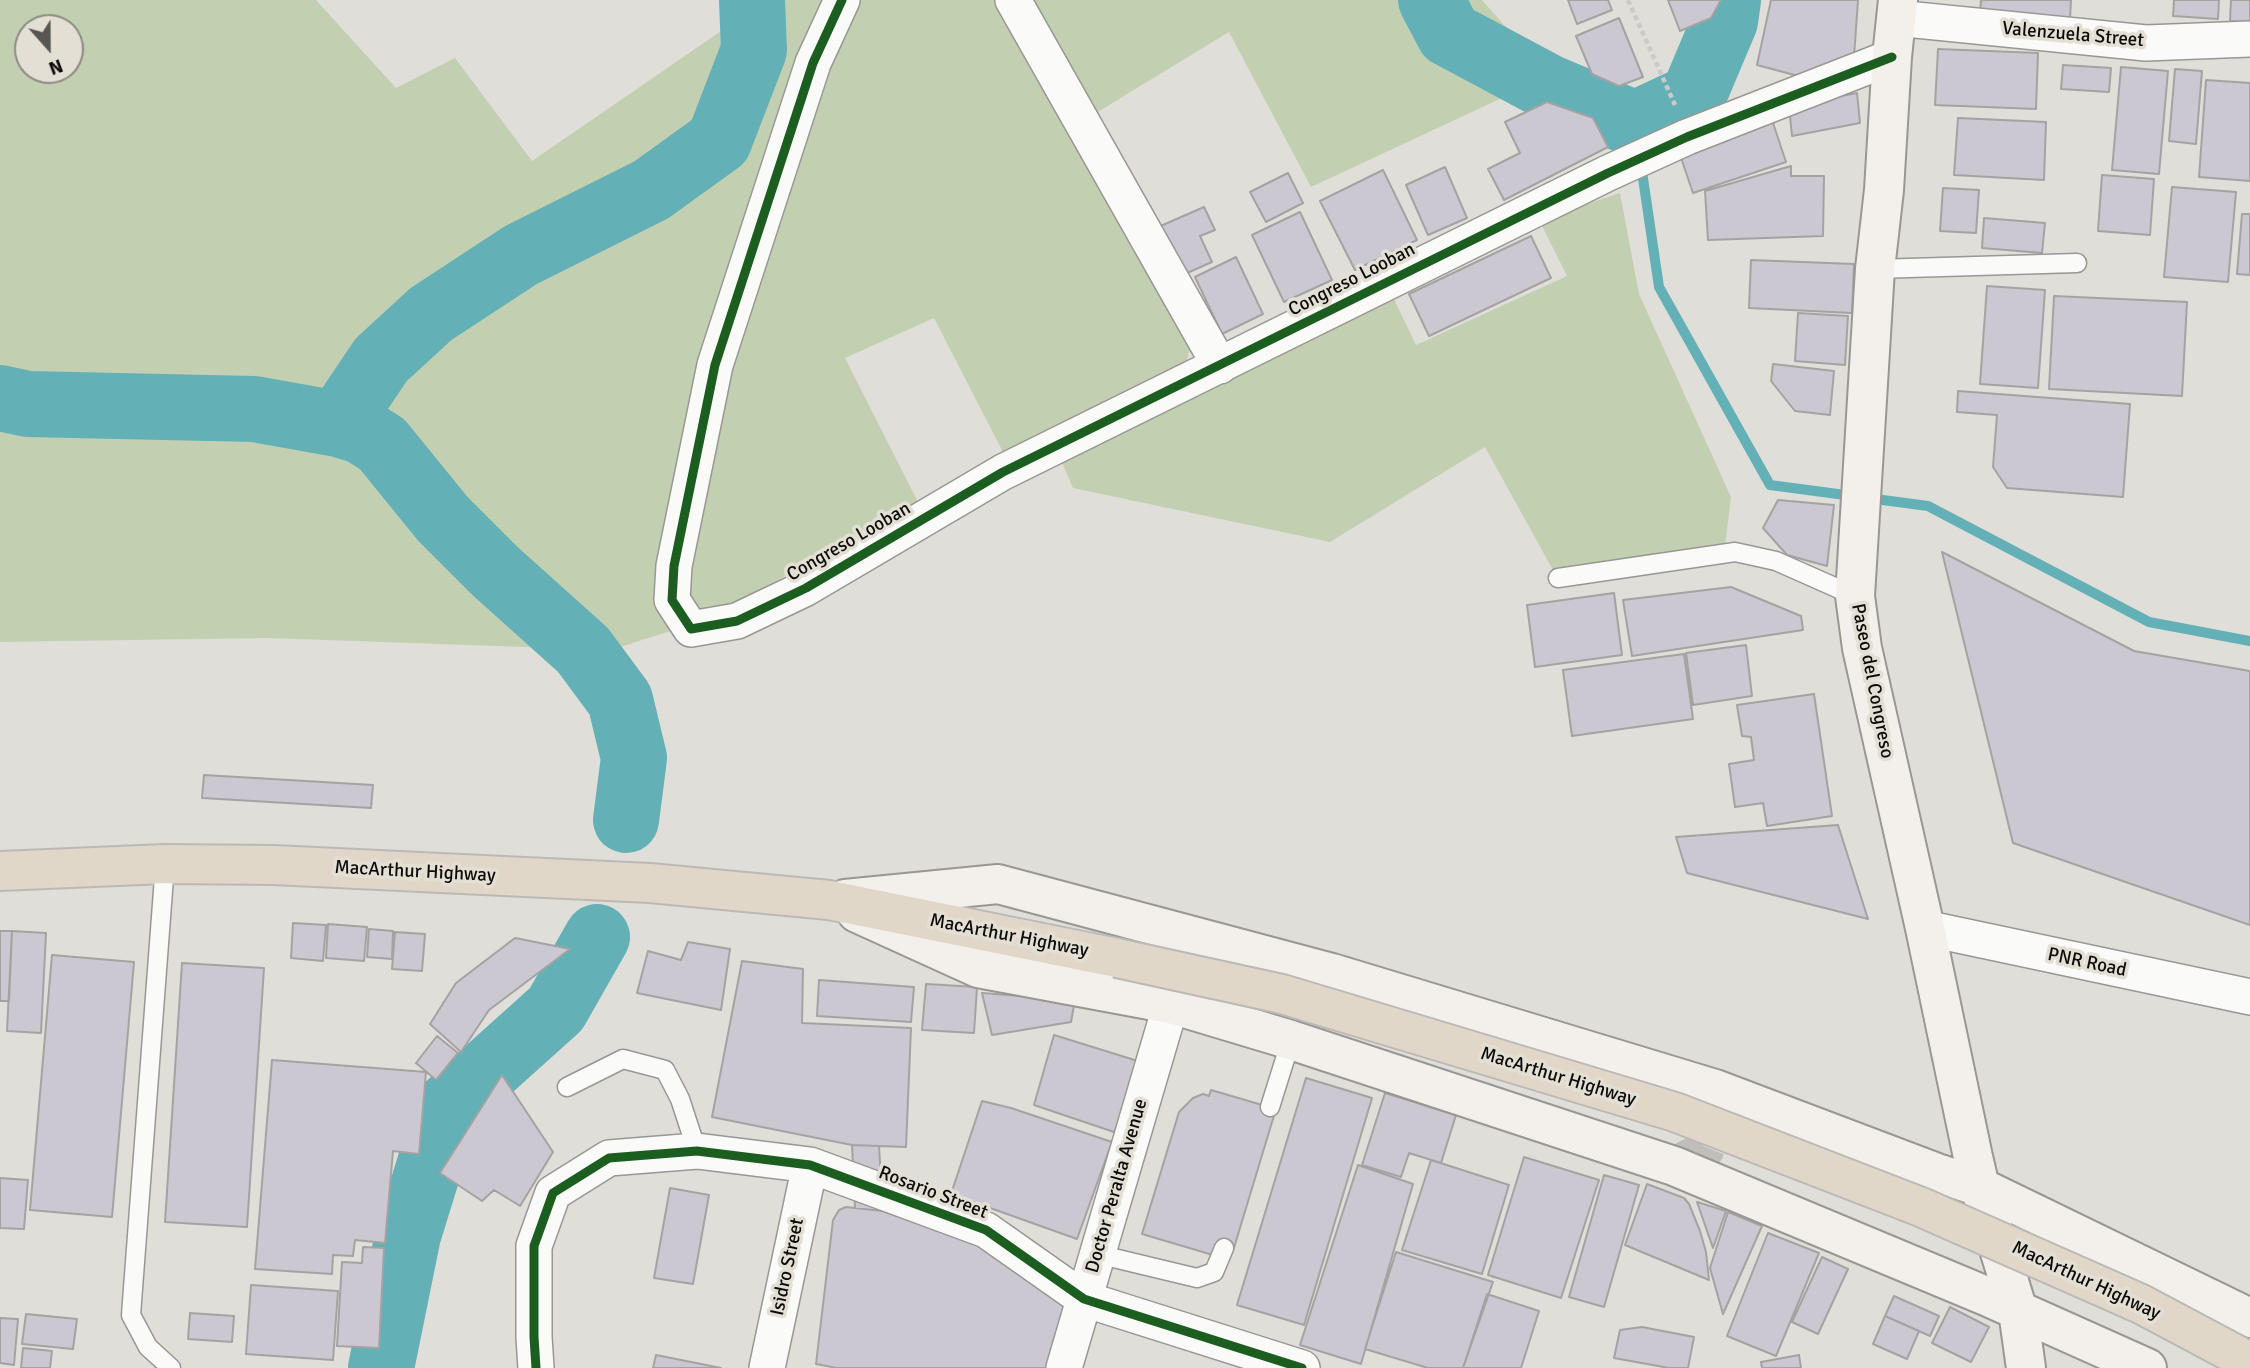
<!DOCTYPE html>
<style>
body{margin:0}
#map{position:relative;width:2250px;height:1368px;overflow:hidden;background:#e0ded8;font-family:Signika,sans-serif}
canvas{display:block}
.north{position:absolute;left:14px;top:14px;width:70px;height:70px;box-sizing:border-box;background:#e4dfd5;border:2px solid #8e8b83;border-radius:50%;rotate:159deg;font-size:19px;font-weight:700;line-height:28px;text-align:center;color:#0e0c09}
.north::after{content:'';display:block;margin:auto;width:24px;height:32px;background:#585651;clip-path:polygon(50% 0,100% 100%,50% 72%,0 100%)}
</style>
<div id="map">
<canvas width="2250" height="1368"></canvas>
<div class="north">N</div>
</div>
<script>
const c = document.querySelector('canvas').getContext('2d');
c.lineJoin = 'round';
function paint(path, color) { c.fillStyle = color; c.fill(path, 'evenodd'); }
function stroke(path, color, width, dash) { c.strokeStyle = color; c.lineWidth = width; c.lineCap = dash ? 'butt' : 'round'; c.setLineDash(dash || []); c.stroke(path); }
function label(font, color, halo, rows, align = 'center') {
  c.font = font + ' Signika,sans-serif'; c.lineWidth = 7; c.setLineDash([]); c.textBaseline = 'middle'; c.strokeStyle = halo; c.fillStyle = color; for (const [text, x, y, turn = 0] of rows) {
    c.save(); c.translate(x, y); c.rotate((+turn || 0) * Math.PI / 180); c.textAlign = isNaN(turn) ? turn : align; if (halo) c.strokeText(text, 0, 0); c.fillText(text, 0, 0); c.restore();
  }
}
const green = new Path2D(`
 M0 0H316L396 88 455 58 532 161 727 27V0H1482L1549 76 1311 187 1229 32 1073 127 1192 336 1186 366 1005 456 934 318 845 358 919 504 701 621 611 650 268 638 0 642ZM28 28H70V70H28Z
 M1620 193 1639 294 1731 497 1723 562 1559 581 1485 447 1330 542 1073 488 1055 446 1390 291 1416 345 1567 276 1539 220Z`);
const stream = new Path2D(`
 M1635 124 1659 287 1770 485 1928 506 2149 622 2250 641`);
const river = new Path2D(`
 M1431 0 1449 34 1550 88 1635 124 1693 97 1725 21 1728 0
 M0 398 28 404 254 409 338 424 361 431 382 444 443 519 495 571 583 650 620 700 634 758 626 820
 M338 424 381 360 431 314 521 255 651 190 719 141 754 50 752 0
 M381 1368 408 1235 448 1106 556 1009 597 937`);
const building = new Path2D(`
 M1568 0H1608L1612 10 1577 24Z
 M1668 0H1721L1711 18 1680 31Z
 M1771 0H1858L1854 57 1802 77 1757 65Z
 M1981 0H2071L2070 19 1980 13Z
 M2174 0H2219L2218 19 2173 16Z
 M2231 0H2250V22L2230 21Z
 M1619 18 1643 77 1619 86 1592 74 1576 36Z
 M1938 49 2038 53 2036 109 1935 105Z
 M2063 65 2111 68 2109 92 2061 89Z
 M2121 67 2168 71 2159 174 2112 170Z
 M2175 69 2202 71 2196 144 2169 141Z
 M2206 80 2250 83V181L2199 177Z
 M1857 93 1860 123 1792 136 1789 106Z
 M1547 102 1593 118 1608 147 1504 200 1488 169 1520 153 1505 122Z
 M1771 117 1786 162 1693 193 1678 149Z
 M1958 118 2046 122 2044 180 1954 175Z
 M1791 166V176H1824L1823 236 1708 240 1705 191Z
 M1445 167 1467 218 1428 235 1406 185Z
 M1383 170 1417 240 1355 270 1320 201Z
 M1288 173 1303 203 1266 222 1250 192Z
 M2102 175 2154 179 2150 235 2098 231Z
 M2172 187 2236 192 2228 282 2164 277Z
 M1943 188 1979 190 1976 233 1940 231Z
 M1204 207 1215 230 1200 236 1212 262 1178 277 1156 228Z
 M1300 212 1332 280 1284 302 1252 235Z
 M2242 214H2250V275L2237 274Z
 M1984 218 2045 223 2042 253 1982 248Z
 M1531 236 1551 278 1429 336 1409 294Z
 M1236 257 1263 314 1222 334 1195 277Z
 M1751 260 1854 264 1852 313 1749 308Z
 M1987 286 2045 290 2038 388 1980 384Z
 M2054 296 2187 302 2182 396 2049 389Z
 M1798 313 1848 316 1845 365 1795 361Z
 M1773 364 1834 371 1830 415 1795 411 1771 381Z
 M1958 391 2130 404 2123 497 2007 488 1993 467 1997 415 1957 412Z
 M1778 500 1834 505 1827 566 1787 555 1763 528Z
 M1942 552 2134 651 2250 671V925L2013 843Z
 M1731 587 1801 616 1803 630 1632 656 1623 600Z
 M1614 593 1622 655 1535 667 1527 605Z
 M1746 645 1752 696 1693 705 1686 653Z
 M1684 654 1693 719 1572 736 1563 670Z
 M1814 694 1832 816 1767 826 1763 803 1735 807 1729 764 1754 760 1751 737 1742 736 1737 705Z
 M204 775 373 785 371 808 202 798Z
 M1838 825 1868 919 1687 873 1676 837Z
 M293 923 326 925 323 961 291 958Z
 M328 924 367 927 364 961 326 958Z
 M369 929 393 931 392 959 367 957Z
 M0 931H12L9 1001H0Z
 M12 931 46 933 41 1033 7 1031Z
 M395 932 425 934 422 971 392 969Z
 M515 938 570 949 489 1010 461 1052 430 1024 456 983Z
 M688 942 730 949 721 1010 637 993 648 951 681 960Z
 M52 955 134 962 112 1217 30 1210Z
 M742 961 803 969 802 1023 911 1028 906 1147 852 1145 712 1117Z
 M182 963 264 968 247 1227 165 1222Z
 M819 980 914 987 911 1022 817 1016Z
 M926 984 977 987 974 1033 922 1030Z
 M982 993 1075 1000 1071 1022 992 1035Z
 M1054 1035 1141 1062 1117 1133 1034 1105Z
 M437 1036 458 1053 436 1080 416 1063Z
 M272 1060 426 1072 419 1154 393 1151 385 1243 355 1240 353 1256 333 1255 332 1274 255 1269Z
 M502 1075 553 1152 520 1206 494 1190 482 1201 440 1173Z
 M1306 1078 1372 1098 1304 1325 1237 1305Z
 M1211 1090 1276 1109 1233 1251 1216 1246 1213 1255 1142 1234 1179 1112 1193 1098 1203 1094 1209 1096Z
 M1385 1093 1456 1115 1441 1163 1409 1153 1401 1177 1362 1165Z
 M982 1101 1011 1108 1112 1142 1077 1239 951 1194Z
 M852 1145 879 1146 883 1211 855 1208Z
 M1524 1157 1599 1180 1561 1298 1488 1275Z
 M1431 1160 1509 1185 1482 1274 1402 1250Z
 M1358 1165 1413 1184 1361 1364 1300 1345Z
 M1604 1175 1639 1185 1604 1307 1569 1297Z
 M0 1178 28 1180 24 1229 0 1228Z
 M1647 1184 1684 1198 1689 1204 1700 1231 1706 1252 1709 1280 1625 1245Z
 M670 1188 709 1195 693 1284 654 1278Z
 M1697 1202 1726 1211 1713 1248Z
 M846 1207 883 1211 974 1243 1073 1311 1054 1368H837L816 1364 833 1220 839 1210Z
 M1728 1212 1762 1226 1723 1314 1710 1268Z
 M1768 1233 1819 1253 1776 1356 1727 1336Z
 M363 1247 384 1248 379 1348 337 1346 342 1262 362 1263Z
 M1396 1252 1493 1282 1463 1368H1428L1365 1349Z
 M1822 1257 1848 1269 1818 1334 1792 1322Z
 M251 1285 338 1291 333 1360 246 1354Z
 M1487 1294 1539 1311 1521 1368H1463Z
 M1894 1296 1939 1316 1930 1336 1885 1316Z
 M1950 1307 1989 1327 1971 1362 1932 1343Z
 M190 1313 234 1316 232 1342 188 1339Z
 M26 1314 77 1319 73 1349 22 1344Z
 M1885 1316 1919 1331 1907 1359 1873 1344Z
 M0 1318 18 1319 14 1365 0 1363Z
 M1642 1327 1694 1337 1688 1368H1669L1614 1358 1620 1330Z
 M23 1348 52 1351 50 1368H21Z
 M656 1355 721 1368H653Z
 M1799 1355 1801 1368H1762L1761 1362Z`);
const secondaryTunnel = new Path2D(`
 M1674 1166 1705 1150 1716 1123 1715 1095`);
const path = new Path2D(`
 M1628 0 1675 105`);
const lane = new Path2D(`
 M1875 269 2077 263
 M1558 578 1735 552 1776 561 1855 596
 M165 864 131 1315 148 1347 171 1368
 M567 1087 623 1059 665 1070 680 1099 697 1151
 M1270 1107 1291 1040
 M1097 1254 1197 1278 1214 1272 1224 1248`);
const street = new Path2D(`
 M842 0 813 63 715 365 674 566 672 600 691 629 737 621 806 588 1003 472 1608 173 1687 137 1892 57
 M1013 0 1220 366
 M1896 18 2146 43 2250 39
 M1925 928 2250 997
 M536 1368 534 1337V1246L553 1193 609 1158 697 1151 810 1165 986 1230 1084 1299 1302 1368
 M767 1368 810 1165
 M1064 1368 1171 1004`);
const secondary = new Path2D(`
 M1898 0 1892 57 1884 190 1875 269 1855 596 1862 648 1925 928 1973 1157 1980 1187 2018 1311 2026 1368
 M845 899 998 884 1332 973 1715 1089 1937 1173 1980 1187 2250 1318
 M857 913 978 968 1171 1004 1291 1040 1674 1166 1986 1296 2147 1368`);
const highway = new Path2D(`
 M0 871 165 864 274 865 650 883 829 900 1117 958`);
const highwayBridge = new Path2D(`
 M1117 958 1282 994 1675 1112 1921 1207 2141 1304 2250 1362`);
const cycleway = new Path2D(`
 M842 0 813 63 715 365 674 566 672 600 691 629 737 621 806 588 1003 472 1608 173 1687 137 1892 57
 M536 1368 534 1337V1246L553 1193 609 1158 697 1151 810 1165 986 1230 1084 1299 1302 1368`);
const streetNames = [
 ["Valenzuela Street",2073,35,5],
 ["Congreso Looban",1352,280,-27],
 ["Congreso Looban",849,542,-30],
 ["Paseo del Congreso",1872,681,79],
 ["MacArthur Highway",415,872,3],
 ["MacArthur Highway",1009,936,11],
 ["PNR Road",2087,963,12],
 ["MacArthur Highway",1558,1077,17],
 ["Doctor Peralta Avenue",1117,1186,-74],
 ["Rosario Street",933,1193,21],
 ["Isidro Street",788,1267,-78],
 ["MacArthur Highway",2086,1281,25]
];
paint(green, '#c2d0b1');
stroke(stream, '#63b0b7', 10);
stroke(river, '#63b0b7', 66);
paint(building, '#cbc8d2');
stroke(building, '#a4a3a2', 2);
stroke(secondaryTunnel, '#c0beb9', 38, [38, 19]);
stroke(lane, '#989793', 21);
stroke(street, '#989793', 38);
stroke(secondary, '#989793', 42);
stroke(highway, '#bbb9b6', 42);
stroke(path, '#cbcac8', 4.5, [5, 3.5]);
stroke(lane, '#fafaf9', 18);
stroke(street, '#fafaf9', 35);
stroke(secondary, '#f3f0eb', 38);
stroke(highway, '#e0d7c9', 38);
stroke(highwayBridge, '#bbb9b6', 42, []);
stroke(highwayBridge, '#e0d7c9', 38);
stroke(cycleway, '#1b5e20', 9);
label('19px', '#0e0c09', '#e4dfd5', streetNames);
</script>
